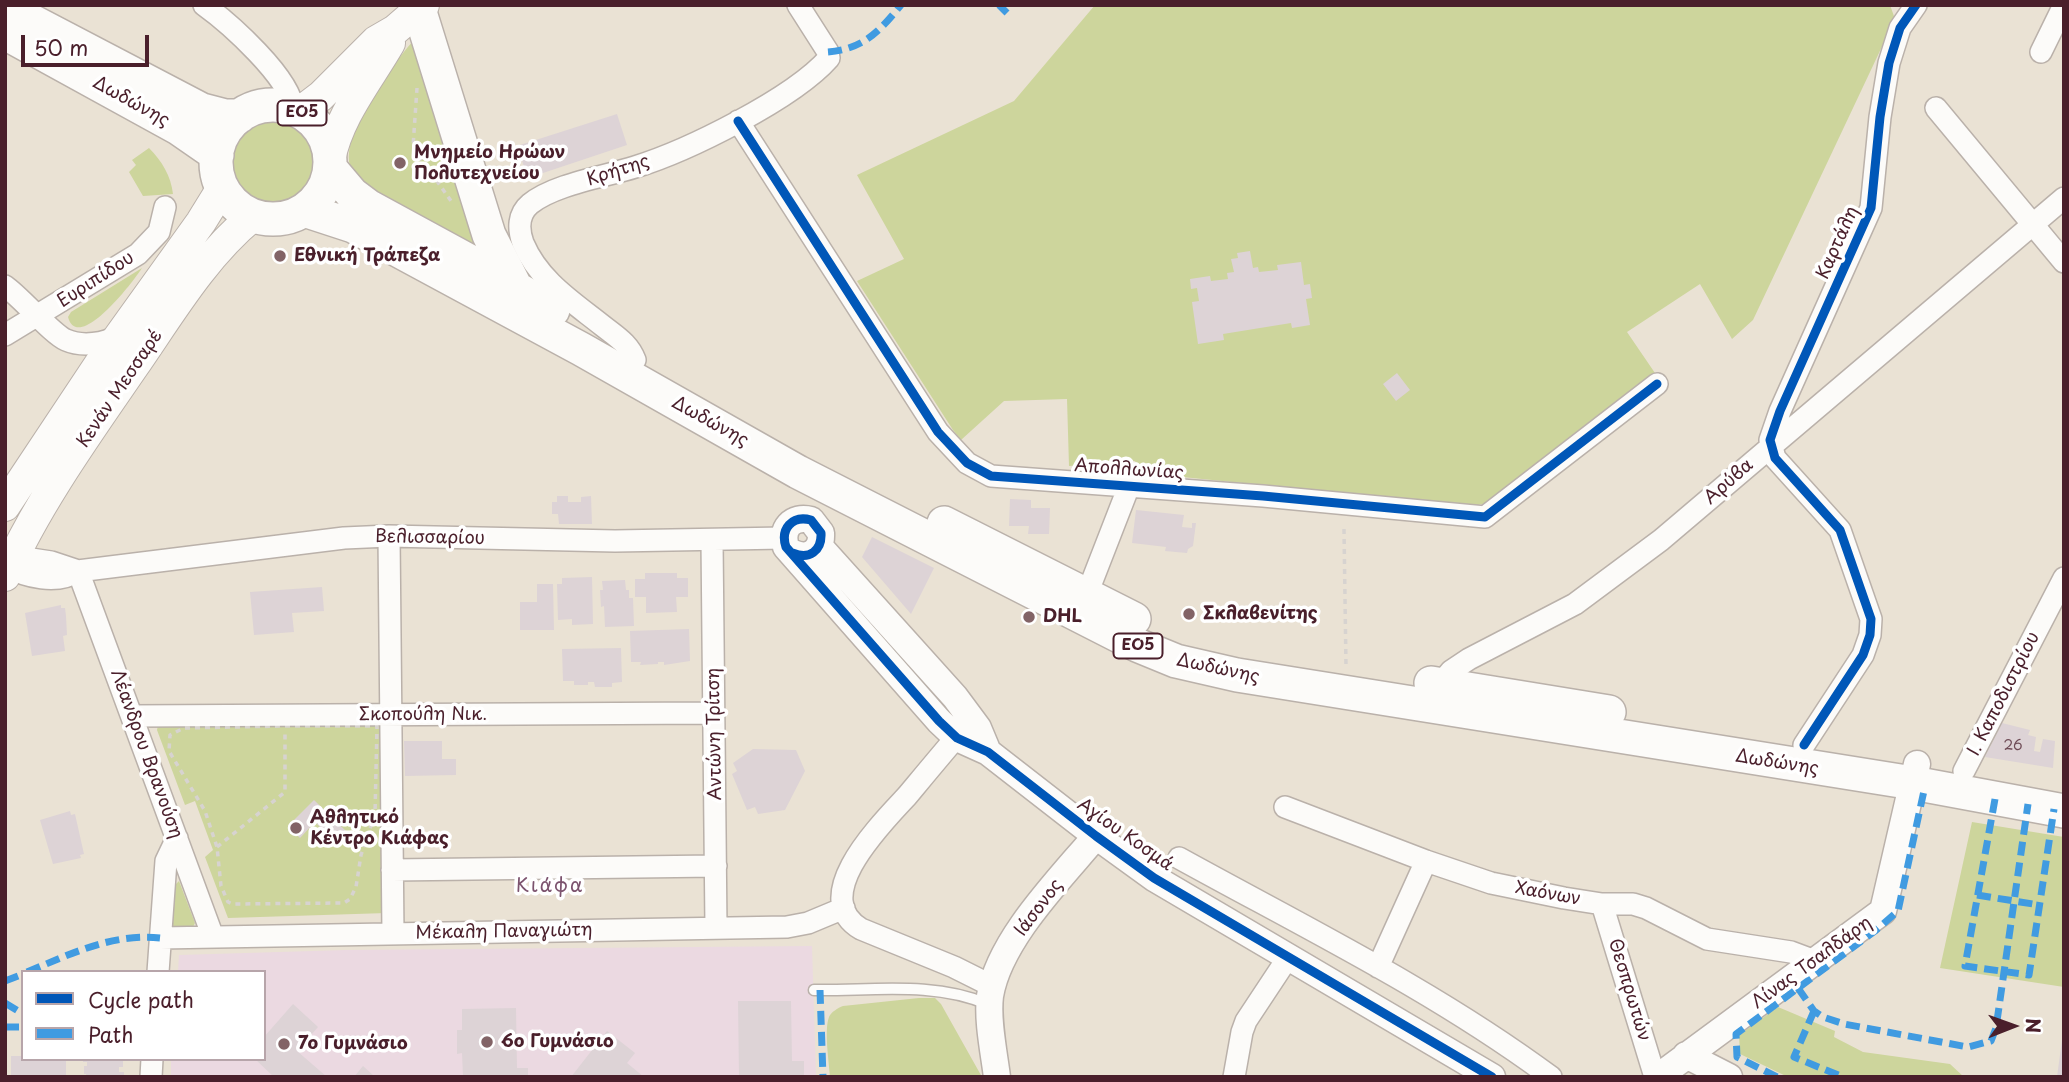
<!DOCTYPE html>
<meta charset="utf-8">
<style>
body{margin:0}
#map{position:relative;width:2069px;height:1082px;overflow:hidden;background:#eae2d4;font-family:"Playpen Sans",sans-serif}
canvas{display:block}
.frame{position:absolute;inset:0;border:7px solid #4a1f2b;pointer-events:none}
.legend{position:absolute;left:21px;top:970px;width:245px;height:91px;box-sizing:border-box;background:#fff;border:2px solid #b7a5aa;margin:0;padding:9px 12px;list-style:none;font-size:21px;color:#4a1f2b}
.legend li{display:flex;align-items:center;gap:14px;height:35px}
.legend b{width:35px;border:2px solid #b7a5aa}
.north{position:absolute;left:1978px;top:991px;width:70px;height:70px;-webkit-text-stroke:5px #fff;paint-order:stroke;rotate:89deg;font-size:19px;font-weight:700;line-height:28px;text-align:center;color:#4a1f2b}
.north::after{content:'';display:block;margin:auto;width:24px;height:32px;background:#4a1f2b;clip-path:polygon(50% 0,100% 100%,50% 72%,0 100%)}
.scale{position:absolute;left:21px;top:35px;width:128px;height:32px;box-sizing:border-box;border:4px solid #4a1f2b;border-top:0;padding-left:9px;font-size:21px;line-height:24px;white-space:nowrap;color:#4a1f2b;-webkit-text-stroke:5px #fff;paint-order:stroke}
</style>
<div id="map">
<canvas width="2069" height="1082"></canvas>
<div class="frame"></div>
<ul class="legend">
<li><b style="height:9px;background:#0057b8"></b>Cycle path</li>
<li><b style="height:9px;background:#409be1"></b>Path</li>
</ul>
<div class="north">N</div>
<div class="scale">50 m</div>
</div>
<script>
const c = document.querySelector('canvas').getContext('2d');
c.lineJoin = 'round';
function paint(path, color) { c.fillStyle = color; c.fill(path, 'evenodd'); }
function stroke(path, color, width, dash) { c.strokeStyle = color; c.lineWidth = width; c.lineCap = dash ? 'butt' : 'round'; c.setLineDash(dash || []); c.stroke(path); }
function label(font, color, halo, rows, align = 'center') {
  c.font = font + ' "Playpen Sans",sans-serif'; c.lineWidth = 7; c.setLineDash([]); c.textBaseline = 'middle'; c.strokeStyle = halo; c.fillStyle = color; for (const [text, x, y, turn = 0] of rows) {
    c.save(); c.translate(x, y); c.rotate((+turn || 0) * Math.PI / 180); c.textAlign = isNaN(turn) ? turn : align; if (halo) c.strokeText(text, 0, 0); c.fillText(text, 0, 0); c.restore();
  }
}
const built = new Path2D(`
 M812 946 816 1077H171V1059H264V972H178L179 955 346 950Z`);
const green = new Path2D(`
 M1095 5H1890L1895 19 1753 320 1732 339 1700 284 1627 332 1657 376 1487 503 1473 506 1142 473 1135 461 1069 466 1067 399 1004 401 961 440 953 430 857 281 904 259 857 175 1014 101Z
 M420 33 488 253C460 238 432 222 404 207 388 198 368 189 355 175 328 144 399 56 420 33Z
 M233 162a41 41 0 1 1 82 0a41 41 0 1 1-82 0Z
 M149 148C162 161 171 176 173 194L143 196 129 172 136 165 132 160Z
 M142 268C134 281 78 354 68 317L71 312Z
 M159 721 386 722 387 913 228 918 205 857 213 850 195 801 185 805 157 730Z
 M1972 822 2064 837V987L1940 968Z
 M179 881 195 923 193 927 176 928 171 924 175 885Z
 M919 998H935L941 1004 982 1077H830C829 1062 824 1030 829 1017 831 1012 838 1008 843 1006Z
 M1778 1007 1835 1031 1834 1037 1863 1052 1950 1064 1964 1077H1788L1740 1054 1739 1035Z`);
const building = new Path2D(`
 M617 114 627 145 528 178 517 146Z
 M1250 251 1253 268 1258 267 1259 272 1278 270 1277 265 1301 262 1304 285 1310 284 1312 298 1306 299 1310 325 1292 328 1291 323 1223 334 1224 340 1198 344 1192 302 1199 301 1197 288 1191 289 1190 279 1210 276 1211 281 1228 279 1227 273 1234 272 1231 259 1238 258 1237 253Z
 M1397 373 1410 390 1396 401 1383 384Z
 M557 496H568V502H581V497L591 496 592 524H559L558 514H552V502H557Z
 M1010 499 1031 500V508H1050L1049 534H1028L1029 526H1009Z
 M1136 510 1184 515 1182 527 1192 528V523H1196L1193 546 1188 549 1187 553 1165 551 1166 547 1132 543Z
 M872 537 934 568 911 614 862 557Z
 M645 573H677V578H688V597H676L677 612 646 613V597H635V579H645Z
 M592 577 593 624 572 625V619L558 620 557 584H562V578Z
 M625 580 626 590H629V598H633L634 626 605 627 604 606 601 607 600 590H603L602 581Z
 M537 584H553L554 630H520V602H537Z
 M322 587 324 611 292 613 294 632 254 635 250 592Z
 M61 605V608H65L66 616 67 635 63 636 65 651 32 656 25 613Z
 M689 629 690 661 664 665V662H658V664L640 665 641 662H631L630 631Z
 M621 648 622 682 612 683V687H595L594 682H588V685H574V681H563L562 649Z
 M2002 723 2030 730 2028 735 2036 737 2034 751 2040 752 2043 739 2055 741 2053 768 1985 757Z
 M404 741H442V759H456V775L405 776Z
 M753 749 796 750 805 771 785 810 758 814 755 807 747 810 732 774 737 771 733 763Z
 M314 800 346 831 335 842 315 822 300 838 288 826Z
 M70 811 71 815 75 814 84 854 80 855 81 858 53 864 40 820Z
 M738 1001H791L792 1061H804V1077H739Z
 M293 1004 318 1027 297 1051 327 1077H274L255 1059H264V1037Z
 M516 1008 517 1068H528V1077H463L462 1053 457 1054V1030H462V1009Z
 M607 1031 635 1053 627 1063 644 1077H571Z
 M2062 1040 2064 1077H2057Z
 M11 1056H23V1059H66V1077H11Z
 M83 1059H123V1067H119V1072H124V1077H87L86 1074H84V1066H87V1062H83Z
 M363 1066 375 1077H354Z`);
const path = new Path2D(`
 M417 88 413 147 451 201
 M1344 529 1346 667
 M285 726H377L375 814 361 855 356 887 350 899 344 903 233 904 228 902 221 886 217 847 205 811 169 751 170 735 184 728Z
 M217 847 285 792V734`);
const service = new Path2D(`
 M814 990C870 991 934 981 987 1004`);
const minor = new Path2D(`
 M204 5C229 23 291 78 293 109
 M2041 52 2064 5
 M1936 108 2064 262
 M738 121 938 432 967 463 991 476 1263 496 1485 517 1657 384
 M5 286C22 298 52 334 66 340 82 347 105 344 119 335
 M5 335 138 254 159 232 165 207
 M635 360C629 344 617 337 603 326 573 302 539 281 523 243 518 229 518 214 530 204 555 184 604 177 635 167 687 151 793 99 829 58L828 52 798 5
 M389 536 393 934
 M712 541 716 928
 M5 555 51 562 78 571
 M5 566C26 577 57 585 78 571L344 538 389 536 615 541 784 538
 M78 571 213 937
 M1087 594 1129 486
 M1440 684 1451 671 1469 659 1575 604 1661 540 2064 198
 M132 716 714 713
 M966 726C946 749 927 772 907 796 882 823 807 897 861 929L954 967 992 986
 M1804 745 1863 655 1870 635 1871 619 1840 530 1775 458 1770 440 1780 411 1871 208 1880 117 1889 63 1900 28 1916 5
 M1964 771 2064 578
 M1285 807 1426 861 1491 883 1564 898 1602 904H1633L1646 908 1707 939 1791 952 1815 961
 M1179 858C1304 927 1435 991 1551 1077
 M392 870 716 866
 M1602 904 1655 1077
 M160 938 787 927 808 923 844 908
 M1378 967 1426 861
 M158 972 166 861 177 838
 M151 1077 152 1059
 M1234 1077 1242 1032 1246 1021 1289 956`);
const tertiary = new Path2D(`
 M819 546 955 697 978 728 988 752
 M793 553C809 560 822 551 821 533L811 520C792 515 780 529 786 547L939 721 957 738 988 752 1096 836 1154 878 1492 1077
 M1686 1055 1729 1077
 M997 1077C994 1053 987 1020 990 996 999 940 1060 879 1096 836
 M1658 1077 1883 911 1917 764`);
const secondary = new Path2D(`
 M300 112 321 96 376 41 395 30 424 5
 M330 160C338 117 368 81 390 43
 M5 506 102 360 201 222 222 188
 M5 576C36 505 90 430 134 366 170 314 203 257 253 216`);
const primary = new Path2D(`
 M5 7 202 110 225 116H240
 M419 9 489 235 515 286
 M5 33 178 128 217 155
 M216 162a57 57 0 1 1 114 0a57 57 0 1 1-114 0Z
 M330 168 352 194 368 206 482 268 553 310
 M304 210 353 226 581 349 798 472 1137 645 1176 661 1237 675 1913 783 2064 811
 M944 523 1134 619
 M1431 683 1609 712`);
const quiet = new Path2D(`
 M999 5 1007 13
 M828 52C863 49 879 32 901 5
 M1995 799 1965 966 2029 975 2054 809
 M1977 895 2039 905
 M27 972C71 954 112 933 160 938
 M5 981 23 974
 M1798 988 1814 1011 1823 1017 1844 1024 1968 1047 1991 1041 1996 1028 2028 804
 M820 990 823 1077
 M5 1003 23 1014
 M1814 1011 1794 1057 1843 1077
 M5 1027H23
 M1777 1077 1737 1057 1736 1034 1875 931 1898 911 1925 786`);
const cycleway = new Path2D(`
 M738 121 938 432 967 463 991 476 1263 496 1485 517 1657 384
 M793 553C809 560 822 551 821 533L811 520C792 515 780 529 786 547L939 721 957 738 988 752 1096 836 1154 878 1492 1077
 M1804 745 1863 655 1870 635 1871 619 1840 530 1775 458 1770 440 1780 411 1871 208 1880 117 1889 63 1900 28 1916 5`);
const markers = [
 [400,163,7,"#826366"],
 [280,256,7,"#826366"],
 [1189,614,7,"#826366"],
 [1029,617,7,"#826366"],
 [296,828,7,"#826366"],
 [487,1042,7,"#826366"],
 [284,1044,7,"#826366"]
];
const numberNames = [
 ["26",2013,746]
];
const shields = [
 [302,113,49],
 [1138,646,49]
];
const shieldNames = [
 ["ΕΟ5",302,113],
 ["ΕΟ5",1138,646]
];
const streetNames = [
 ["Δωδώνης",131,102,29],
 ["Κρήτης",618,171,-18],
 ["Καρτάλη",1838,243,-66],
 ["Ευριπίδου",96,280,-33],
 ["Κενάν Μεσσαρέ",120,389,-56],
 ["Δωδώνης",710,422,29],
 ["Απολλωνίας",1129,470,4],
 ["Αρύβα",1729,482,-41],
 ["Βελισσαρίου",430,538,1],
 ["Δωδώνης",1218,669,12],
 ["Ι. Καποδιστρίου",2004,694,-63],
 ["Σκοπούλη Νικ.",423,715],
 ["Αντώνη Τρίτση",715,734,-91],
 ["Λέανδρου Βρανούση",146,754,70],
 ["Δωδώνης",1777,763,9],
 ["Αγίου Κοσμά",1125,835,35],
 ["Χαόνων",1548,894,10],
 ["Ιάσονος",1039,908,-53],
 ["Μέκαλη Παναγιώτη",504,932,-1],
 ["Λίνας Τσαλδάρη",1812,963,-36],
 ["Θεσπρωτών",1629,990,73]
];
const poiNames = [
 ["Μνημείο Ηρώων",414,153],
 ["Πολυτεχνείου",414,174],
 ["Εθνική Τράπεζα",294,256],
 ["Σκλαβενίτης",1203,614],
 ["DHL",1043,617],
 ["Αθλητικό",310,818],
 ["Κέντρο Κιάφας",310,839],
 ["6ο Γυμνάσιο",501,1042],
 ["7ο Γυμνάσιο",298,1044]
];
const neighbourhoodNames = [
 ["Κιάφα",550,887]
];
paint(built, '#ebd9e1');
paint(green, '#cdd59c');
paint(building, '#ddd3d6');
stroke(service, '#bab1aa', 13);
stroke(minor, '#bab1aa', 24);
stroke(tertiary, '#bab1aa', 29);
stroke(secondary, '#bab1aa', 32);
stroke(primary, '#bab1aa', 36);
stroke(path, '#d7d3d0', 3.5, [5, 5]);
stroke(service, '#fcfbf9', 10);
stroke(minor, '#fcfbf9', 21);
stroke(tertiary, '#fcfbf9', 26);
stroke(secondary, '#fcfbf9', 30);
stroke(primary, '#fcfbf9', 33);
stroke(quiet, '#409be1', 7, [14, 7]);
stroke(cycleway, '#0057b8', 9);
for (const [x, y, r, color] of markers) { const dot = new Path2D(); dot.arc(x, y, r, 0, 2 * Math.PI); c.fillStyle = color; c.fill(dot); stroke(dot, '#fff', 2.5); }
label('14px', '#6f4c56', null, numberNames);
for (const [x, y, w] of shields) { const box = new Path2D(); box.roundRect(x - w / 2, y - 12.5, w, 25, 5); c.fillStyle = '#fff'; c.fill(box); stroke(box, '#4a1f2b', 2); }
label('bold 16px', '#4a1f2b', null, shieldNames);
label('18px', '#4a1f2b', '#fff', streetNames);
label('bold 18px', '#4a1f2b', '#fff', poiNames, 'left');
c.letterSpacing = '2px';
label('19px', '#7c536e', '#fff', neighbourhoodNames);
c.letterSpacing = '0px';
</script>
